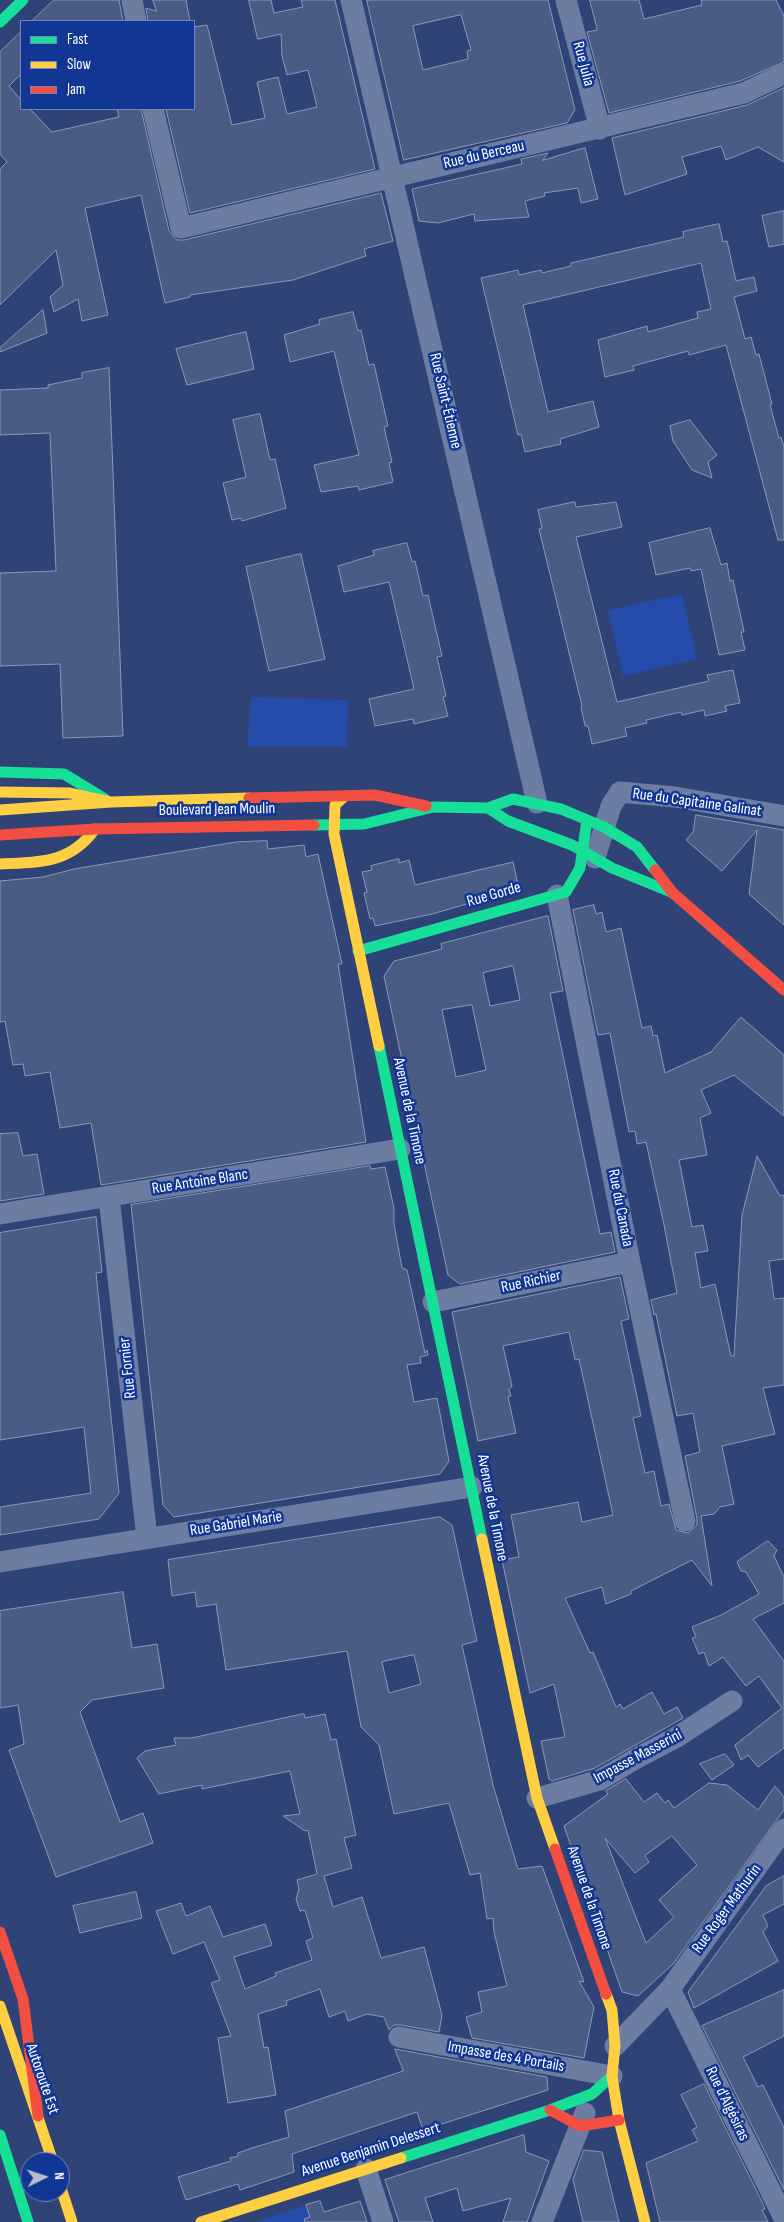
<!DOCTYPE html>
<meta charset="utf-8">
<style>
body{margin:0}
#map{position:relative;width:784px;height:2222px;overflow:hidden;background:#2f4376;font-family:"Sofia Sans Condensed",sans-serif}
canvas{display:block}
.legend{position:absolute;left:20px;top:20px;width:175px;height:90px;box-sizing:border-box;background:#123693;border:1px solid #7186be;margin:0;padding:6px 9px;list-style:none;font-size:15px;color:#fff}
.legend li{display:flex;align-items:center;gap:10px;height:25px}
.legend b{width:25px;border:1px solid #7186be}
.north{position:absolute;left:20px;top:2152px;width:50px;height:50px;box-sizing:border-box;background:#123693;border:1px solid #7186be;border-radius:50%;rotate:86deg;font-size:14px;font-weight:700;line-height:20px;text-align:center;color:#fff}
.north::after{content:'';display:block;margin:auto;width:18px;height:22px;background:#b6bdcf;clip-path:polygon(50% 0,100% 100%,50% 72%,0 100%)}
</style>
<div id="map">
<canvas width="784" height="2222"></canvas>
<ul class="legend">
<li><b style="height:6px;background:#16e098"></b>Fast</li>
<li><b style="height:6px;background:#ffcf43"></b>Slow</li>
<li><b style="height:6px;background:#f24e42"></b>Jam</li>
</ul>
<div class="north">N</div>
</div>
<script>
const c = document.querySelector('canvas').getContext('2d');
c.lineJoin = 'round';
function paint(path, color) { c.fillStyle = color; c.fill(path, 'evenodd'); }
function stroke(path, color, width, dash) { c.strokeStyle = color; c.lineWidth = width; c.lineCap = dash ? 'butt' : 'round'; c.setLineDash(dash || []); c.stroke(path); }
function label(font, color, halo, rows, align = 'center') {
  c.font = font + ' "Sofia Sans Condensed",sans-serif'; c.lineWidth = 5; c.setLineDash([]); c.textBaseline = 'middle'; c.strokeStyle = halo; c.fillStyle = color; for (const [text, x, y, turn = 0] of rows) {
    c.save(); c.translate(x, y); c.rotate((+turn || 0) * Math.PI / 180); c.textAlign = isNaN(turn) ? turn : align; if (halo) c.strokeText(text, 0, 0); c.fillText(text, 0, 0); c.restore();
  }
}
const green = new Path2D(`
 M682 594 697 659 623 676 608 610Z
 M251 697 348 700 347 747H247Z
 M306 2205 311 2222H255Z`);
const building = new Path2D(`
 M54 0H119L123 21H32Z
 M153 0H186L190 21H148L146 8 156 11Z
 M249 0H271L274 13 303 7 301 0H335L375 169 190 213 166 109H194V27L207 25 232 125 265 118 257 82 278 77 287 114 317 107 308 70 287 75 282 56 281 34 258 39Z
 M367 0H548L575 110 567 123 404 160ZM461 15 471 50 467 51 468 59 423 70 413 26Z
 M590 0H639L644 19 702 5 701 0H776L784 16V62L740 81 609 113 587 32 597 30Z
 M21 32V74L9 86 21 100V109H30L52 132 119 117 117 109H141L169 231 177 240H184L381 193 393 241 364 249 366 256 293 280 190 295V297L165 303 141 195 85 208 108 315 82 321 78 299 54 312 50 297 63 285 56 250 0 305V169L7 162 0 154V52Z
 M784 88V162L758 147 726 160 721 146 682 157 687 174 625 195 612 138 747 105Z
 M585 148 598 199 581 203 578 188 544 193 545 196 525 201 529 217 475 221 474 214 438 223 419 221 412 189 522 164 521 159 548 153 543 160Z
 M784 211V244L769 247 762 216Z
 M719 224 723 242 727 241 736 281 754 277 757 291 734 297 745 339 751 337 756 355 759 354 772 404 770 405 779 438 781 437 784 447V540H778L726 345 689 355 688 351 633 366 634 370 605 377 598 340 647 326 648 332 698 318 697 312 711 309 701 263 523 305 548 412 593 401 599 427 560 439 561 444 525 452 521 434 518 435 481 278 518 270 519 275 541 270 542 273 571 266V263L684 237 683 232Z
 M43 310 47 333 0 352V348Z
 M353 312 358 331 361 330 369 365 374 364 388 426 384 427 392 462 389 463 393 482 359 490 358 486 321 492 314 465 359 455 334 351 290 362 284 335 320 324 319 320Z
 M246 332 254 369 187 385 176 349Z
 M109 368 123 736 63 738 60 664 0 666V573L56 571 50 433 0 435V390L48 388V385L82 378V373Z
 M260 414 270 460 275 459 286 508 242 521 241 518 232 520 223 483 246 477 233 420Z
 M690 420 717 455 708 462 712 478 692 470 673 441 670 426Z
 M575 502 576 507 616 502 622 527 576 537 617 702 709 681 707 675 733 670 740 703 725 706 727 711 705 716 704 710 682 715 681 712 646 720 647 723 625 728 627 736 592 744 588 726H585L581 707 582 706 539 529 542 528 538 510Z
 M710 528 721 565 727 563 730 581 733 580 744 632H741L745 650 719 655 701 569 691 571 690 568 656 575 649 543Z
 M407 543 412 562 415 561 423 596 428 595 442 656 437 657 446 696 443 697 448 716 414 724 413 719 375 726 369 699 414 689 389 582 344 592 338 566 374 555 373 551Z
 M301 554 325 659 269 671 246 567Z
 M696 815 784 830V925L749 894 757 830 722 871 686 840 693 832Z
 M267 841 268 849 304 845 306 857 318 854 342 964H338L366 1142 101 1185 91 1123 60 1128 50 1072 25 1076 23 1064 13 1065 5 1021 0 1022V881L43 877 74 869 236 842Z
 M399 859V863L409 860 415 885 513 862 519 889 432 914 375 926 373 918 370 919 364 893 367 892 362 872 372 870 371 866Z
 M594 905 596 914 602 912 606 932 621 928 642 1028 651 1026 653 1036 657 1035 665 1073 711 1052 741 1017 784 1055V1116L734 1075 701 1090 711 1113 700 1118 707 1155 679 1160 692 1227 703 1225 708 1251 695 1253 701 1288 715 1284 731 1356H734L742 1215 757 1156 780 1196 784 1195V1259L769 1261 774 1299 784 1298V1385L763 1388 775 1434 722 1446 734 1504 720 1507 714 1514 701 1516 712 1586 692 1560 631 1591V1594L606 1604 602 1587 565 1598 590 1653 593 1652 616 1707 620 1704 623 1709 652 1692 664 1714 677 1707 683 1718 595 1768 552 1781 549 1779 541 1741 565 1737 554 1684 530 1693 502 1560 519 1557 511 1515 578 1502 582 1522 613 1515 579 1359 575 1360 569 1332 503 1346 512 1386 509 1390 511 1396 508 1397 516 1433 478 1441 452 1312 620 1277 629 1319 621 1321 641 1416 633 1418 645 1473 654 1471 661 1506 669 1504 676 1530 688 1533 697 1525V1519L685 1456 700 1452 693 1413 677 1416 656 1314 654 1315 651 1300 677 1293 664 1225 646 1142 637 1144 635 1131 629 1132 610 1033 598 1035 573 910Z
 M548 916 563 991 550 993 600 1234 611 1232 615 1252 460 1284 448 1275 384 976 394 961 442 949 441 944ZM513 966 520 1000 490 1006 483 973ZM472 1005 486 1070 456 1077 442 1010Z
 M18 1133 23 1156 37 1154 44 1194 0 1201V1134Z
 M370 1166 371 1169 385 1167 394 1208V1224L402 1268 407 1270 425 1353 427 1350 428 1355 420 1357 421 1363 407 1365 414 1402 437 1398 449 1461 440 1474 174 1517 163 1505 131 1205Z
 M96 1217 102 1272 96 1273 119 1493 99 1519 0 1535V1507L91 1493 84 1427 0 1440V1233Z
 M440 1517 452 1525 477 1641 462 1645 493 1785 518 1869 542 1866 584 1982 579 1981 594 2007 584 2058 472 2038 466 2017 482 2012 478 1992 507 1986 494 1932 493 1918 487 1919 480 1873 470 1875 449 1803 394 1814 379 1745 361 1727 347 1651 226 1670 216 1604 197 1607 195 1592 172 1596 168 1560ZM414 1655 421 1684 389 1693 382 1662Z
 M768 1541 777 1550 774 1556 784 1577V1603L753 1619 784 1661V1748L758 1767 748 1755 741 1760 735 1745 782 1708 759 1676 746 1686 723 1657 709 1666 704 1652 699 1654 692 1638 696 1637 692 1627 721 1615 759 1594 746 1572 741 1571 737 1562Z
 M123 1592 132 1648 157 1644 164 1688 92 1700 80 1712 120 1822 143 1813 153 1843 56 1877 9 1750 24 1744 18 1705 0 1708V1611Z
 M304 1714 305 1718 325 1714 331 1740 336 1739 356 1835 344 1838 352 1868 324 1876 333 1907 362 1897 381 1958 424 1947 442 2015 439 2032 401 2025H394L389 2030 384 2017 367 2014 348 2021 345 2011 329 2017 320 1989 286 2001 287 2005 258 2014 264 2048 268 2047 276 2095 228 2103 218 2038 231 2036 211 1983 220 1980 204 1942 173 1954 156 1911 181 1903 186 1916 210 1906 223 1937 265 1924 272 1945 234 1957 245 1989 276 1976 275 1973 312 1960 306 1941 313 1938 305 1910 300 1911 296 1899 299 1889 297 1880 317 1874 308 1830 305 1831 283 1816 300 1814 290 1771 202 1789V1785L159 1794 137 1758 145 1751 176 1745 174 1738H191Z
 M725 1754 734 1765 712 1780 700 1764Z
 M626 1779 644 1802 657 1793 665 1803 668 1800 674 1808 709 1783 727 1785 758 1810 775 1786 784 1797V1810L673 1964 638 1996 622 1992 564 1826 608 1794 606 1791ZM672 1836 697 1865 659 1900 674 1917 646 1943 605 1838 635 1873 649 1862 645 1856Z
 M784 1876V1904L763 1915 768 1926 763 1932 778 1961 694 2008 688 1992 766 1886Z
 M136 1892 142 1918 80 1933 73 1906Z
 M784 1990V2036L743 2057 758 2087 763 2085 784 2128V2190L702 2026Z
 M395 2049 547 2077 548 2090 423 2130 417 2112 292 2154 294 2172 240 2190 238 2184 186 2200 178 2177 231 2161 230 2158 238 2156V2153L252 2148 289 2137 285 2111 403 2071Z
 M704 2084 763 2204 765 2209 762 2210 768 2222H660L646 2163 698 2141 692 2130 697 2127 681 2095Z
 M524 2135 526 2152 549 2161 527 2222H503L511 2198 463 2211 457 2188 425 2198 433 2222H399L385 2180Z
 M584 2150 602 2152 619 2222H583L573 2180Z
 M320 2201 324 2212 360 2201 367 2222H305L304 2219 310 2217 306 2205Z`);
const street = new Path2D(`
 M132 0 136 21
 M351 0 537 803
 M566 0 600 129
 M153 109 181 228 744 93 784 74
 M595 858 611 806 620 792 675 797 784 816
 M557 895 630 1262 685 1521
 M109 1197 147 1538
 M0 1214 400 1149
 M433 1302 630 1262
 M0 1562 472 1487
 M537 1798 600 1780 635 1759 677 1737 732 1701
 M670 1989 784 2218
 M399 2037 612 2076
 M615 2046 670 1989 784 1829
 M366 2169 383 2222
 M542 2222 585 2113`);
const fast = new Path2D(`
 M0 22 23 0
 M0 772 64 774 105 799
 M488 808 508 821 572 845 612 868 671 892
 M314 825 364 824 433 807 488 808 513 799 561 809 604 827 637 847 655 870
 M358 951 566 892 580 868 587 820
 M379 1046 482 1539
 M0 2135 28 2222
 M401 2158 550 2110 592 2094 612 2076`);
const slow = new Path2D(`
 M0 792 70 793 111 802
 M345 796 335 805 334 834 379 1046
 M0 810 111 802 249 798
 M0 864C39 862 70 864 95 829
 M482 1539 537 1798 555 1849
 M606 1994 612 2010 615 2046 612 2076 619 2120 645 2222
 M0 2006 53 2162
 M60 2185 72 2222
 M201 2222 401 2158`);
const jam = new Path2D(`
 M249 798 375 795 426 806
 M0 835 95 829 314 825
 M655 870 673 893 784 990
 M555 1849 606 1994
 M0 1932 23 1999 38 2116
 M550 2110 580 2126 619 2120`);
const streetNames = [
 ["Rue Julia",583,64,75],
 ["Rue du Berceau",484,155,-13],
 ["Rue Saint-Étienne",445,401,77],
 ["Rue du Capitaine Galinat",697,803,8],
 ["Boulevard Jean Moulin",217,810,-1],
 ["Rue Gorde",494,895,-16],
 ["Avenue de la Timone",409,1111,78],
 ["Rue Antoine Blanc",200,1182,-9],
 ["Rue du Canada",620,1208,79],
 ["Rue Richier",531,1282,-12],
 ["Rue Fornier",128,1368,-96],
 ["Avenue de la Timone",492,1508,79],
 ["Rue Gabriel Marie",236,1524,-9],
 ["Impasse Masserini",638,1757,-28],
 ["Avenue de la Timone",589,1898,71],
 ["Rue Roger Mathurin",727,1909,-54],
 ["Impasse des 4 Portails",506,2057,10],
 ["Autoroute Est",42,2079,71],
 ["Rue d'Algésiras",727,2104,64],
 ["Avenue Benjamin Delessert",371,2150,-18]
];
paint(green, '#254caa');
paint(building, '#4a5b84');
stroke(building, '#8c98b6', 1);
stroke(street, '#6d7ca1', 21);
stroke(fast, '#16e098', 11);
stroke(slow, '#ffcf43', 11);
stroke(jam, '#f24e42', 11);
label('16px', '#fff', '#123693', streetNames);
</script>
